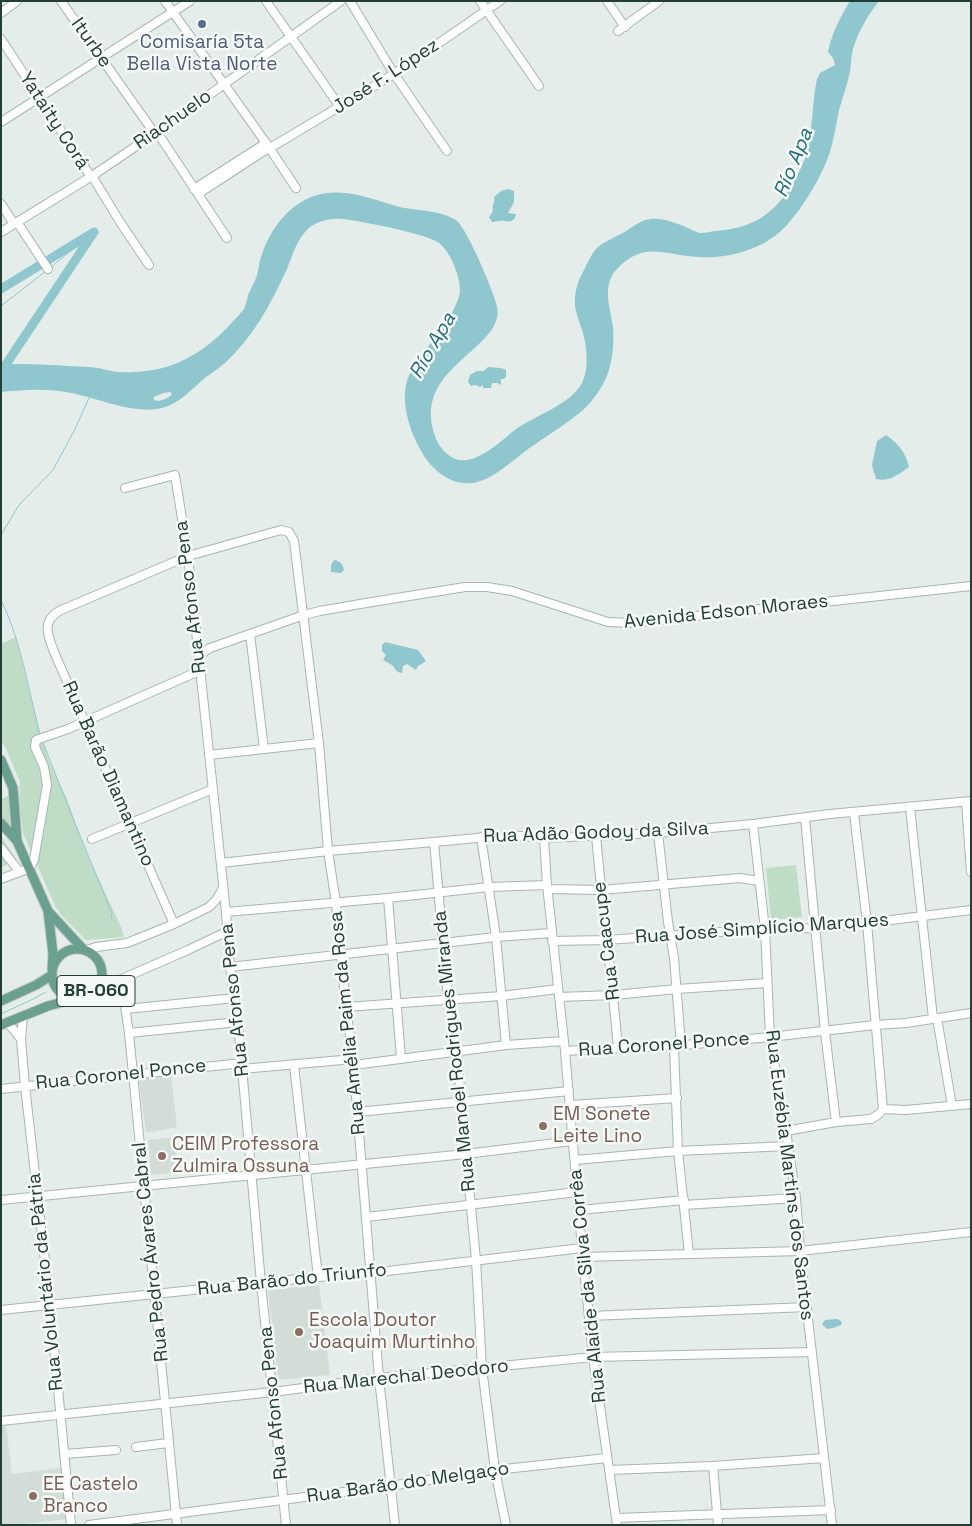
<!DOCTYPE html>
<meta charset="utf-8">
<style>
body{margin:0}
#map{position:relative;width:972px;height:1526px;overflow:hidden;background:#e4ede9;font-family:"Space Grotesk",sans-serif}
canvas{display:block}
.frame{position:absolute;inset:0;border:2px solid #243e36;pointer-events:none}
</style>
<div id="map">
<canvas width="972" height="1526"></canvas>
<div class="frame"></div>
</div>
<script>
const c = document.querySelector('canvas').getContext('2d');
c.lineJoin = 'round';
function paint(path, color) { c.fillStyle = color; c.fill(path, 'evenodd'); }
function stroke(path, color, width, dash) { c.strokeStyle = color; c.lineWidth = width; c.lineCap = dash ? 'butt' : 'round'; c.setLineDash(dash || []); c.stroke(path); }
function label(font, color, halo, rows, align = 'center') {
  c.font = font + ' "Space Grotesk",sans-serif'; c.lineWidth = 5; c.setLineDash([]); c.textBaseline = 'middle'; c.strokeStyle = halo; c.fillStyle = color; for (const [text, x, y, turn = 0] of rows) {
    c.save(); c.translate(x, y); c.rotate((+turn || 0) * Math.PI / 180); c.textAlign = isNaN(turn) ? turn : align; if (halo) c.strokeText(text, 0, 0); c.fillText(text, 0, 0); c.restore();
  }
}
const built = new Path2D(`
 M171 1075 177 1127 146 1133 139 1079Z
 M174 1137 177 1173 151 1175 148 1140Z
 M319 1285 330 1375 278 1380 268 1290Z
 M6 1426 12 1474 61 1468 67 1519 16 1525H1V1427Z`);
const green = new Path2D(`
 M16 637 40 733 50 763 67 799 84 847 121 927 124 937 86 940 62 916 55 906 23 833 19 802 20 782 5 746 1 743V644Z
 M12 794 13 829 1 818V799Z
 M1 836 16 859 1 868Z
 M796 865 802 917 771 920 766 868Z`);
const water = new Path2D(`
 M850 1H879C868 15 858 32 853 49 851 57 851 64 850 72 847 85 843 97 839 110 836 125 834 140 829 155 822 174 811 193 799 210 791 220 783 231 772 238 752 252 723 259 698 257 667 256 645 240 618 268 601 284 610 307 613 327 614 342 613 358 608 373 603 387 593 401 582 411 566 424 548 435 531 447 514 459 492 481 472 483 453 485 437 474 426 459 413 439 401 410 406 385 412 359 440 337 452 313 455 307 459 298 460 292 461 278 450 251 439 243 428 234 357 220 341 219 329 218 314 222 306 231 295 242 292 259 285 273 270 306 252 338 225 363 219 368 213 372 206 377 193 388 179 404 162 408 136 415 97 398 71 393 48 388 24 390 1 392V365C30 362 60 366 89 367 99 367 108 371 118 372 134 373 154 371 169 366 194 358 217 340 234 320 235 320 243 310 244 309 245 307 248 297 248 295 251 288 255 282 257 275 259 268 259 261 262 254 272 224 296 196 328 193 354 190 376 201 400 207 416 211 443 210 457 221 467 229 494 292 497 306 498 313 498 315 496 321 493 330 486 337 479 344 450 371 420 391 435 436 438 446 449 459 460 460 479 463 502 440 516 429 536 415 570 405 582 383 589 369 587 348 583 333 580 323 576 315 575 305 574 293 578 280 584 270 596 246 595 247 619 235 630 230 638 220 651 219 663 218 675 223 686 227 687 228 699 233 700 233 705 233 710 232 714 231 754 229 776 213 796 178 800 170 805 161 807 151 813 128 812 102 817 79L820 73 835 65 833 58 828 52C831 34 841 16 850 1ZM170 392 172 394C168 399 160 402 154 400V397L163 393Z
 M508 189 514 191V202L508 213 516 214 515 218C510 224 506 220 499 221 496 221 494 222 492 222L489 217 493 211C491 206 496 202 494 197L501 191Z
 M488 367C494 368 501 367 506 370V377L504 379H501V385L497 383H492L491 388H483V385L480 387 475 385 471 386 468 382 470 375 477 371H484Z
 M886 435C898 443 906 453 909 467 898 475 889 482 876 479L872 465 877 441Z
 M334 560C340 561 343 564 344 570L341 573 331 572V565Z
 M385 642 418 650 426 661 418 666 416 670 407 664 403 666 402 673C395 672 396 669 392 665 389 663 386 662 383 660L386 655 382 651V645Z
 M836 1319H838L842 1322 841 1325 833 1328 827 1329 822 1324 825 1320Z`);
const stream = new Path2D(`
 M51 267 94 232
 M1 306 46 271
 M1 535 19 505 53 470 75 429 89 398
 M1 600C22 643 28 689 40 734
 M42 740C64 796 86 851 109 906L112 913 111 918
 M1 1014 31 1000 46 992`);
const river = new Path2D(`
 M1 289 94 232 1 372`);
const minor = new Path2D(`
 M61 1 155 134
 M165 1 266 143 296 188
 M266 1 340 107
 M350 1 394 74 447 151
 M480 1 539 86
 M607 1 625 27
 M1 13 17 1
 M618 31 659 1
 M1 39 91 177
 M1 122 190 1
 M157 132 227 238
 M270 148 394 74 500 1
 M92 176 120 222 149 265
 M194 189 266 143
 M198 194 270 147
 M1 204 14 224
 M17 222 48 269
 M1 232 92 176 157 132 341 1
 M125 488 175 475 188 556 226 912 230 967 238 1022 261 1283 286 1525
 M250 634 264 749
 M199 660 203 653 210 648 304 615 320 611 366 603 465 587H487L512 591 608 622 632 623 971 586
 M209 755 319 743
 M966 802 971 872
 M910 808 933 1018
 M854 813 867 923 883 1109
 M805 818 825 1032 836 1122
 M753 824 765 929 770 1037 786 1131 796 1198 800 1251 832 1525
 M658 833 668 922 674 958 681 1045
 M596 835C602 906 612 977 618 1048
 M481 837 496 937 506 1045
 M544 838 547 885 565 1051 582 1248 593 1357 617 1525
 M92 839 213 789
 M434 842 448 999 457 1052 461 1102 476 1260 482 1368 495 1470 506 1525
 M1 848 19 871
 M221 863 328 851 434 842 509 835 544 838 658 833 753 824 830 814 971 801
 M1 879 30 868 34 860 47 785 44 767 35 747 36 740 68 729 199 671
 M548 889 601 890 740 878 759 881
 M388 898 401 1058
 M226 912 388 898 489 887 547 885
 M174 924 54 652C48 635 41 622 59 611L188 556 281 530 289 532 294 541 319 743 328 851 336 903 346 1007 353 1059 379 1378 395 1525
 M552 941 606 940 765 929 816 928 867 923 971 910
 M86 950 96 947 127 943 174 924 209 907 216 900 223 888
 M230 967 496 937 551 933
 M121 980 129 1033 177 1525
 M96 990 188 950 228 931
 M559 997 614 995 677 989 767 983
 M346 1007 501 996 558 989
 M126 1009 235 998
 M23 1016 21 1039 25 1086 50 1305 71 1525
 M937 1018 952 1106
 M7 1023 14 1030 21 1039
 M129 1033 238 1022
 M674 1046 678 1151 689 1254
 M565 1051 618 1048 674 1046 770 1037 875 1025 906 1023 971 1013
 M294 1065 318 1277
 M354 1065 506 1045 564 1041
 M242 1069 353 1059
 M1 1089 242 1063
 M570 1105 677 1098
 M883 1109 906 1110 971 1104
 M358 1112 569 1091
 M786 1131 836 1122 871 1119 879 1114 883 1109
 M575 1160 678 1151 788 1146
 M1 1200 466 1154 572 1141
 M684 1205 796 1198
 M580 1210 684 1200
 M367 1217 577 1192
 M583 1257 800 1251 971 1232
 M1 1310 318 1277 371 1273 582 1248
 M590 1316 807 1307
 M1 1421 273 1392 379 1378 593 1357 812 1352
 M136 1447 168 1443
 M65 1454 116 1450
 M713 1466 718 1525
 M609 1470 713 1466 824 1458
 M616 1518 831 1510
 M89 1525 390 1486 495 1470 607 1458`);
const major = new Path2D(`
 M1 760 13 788 17 840
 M1 823 17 841 48 911 53 954 52 969
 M48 911 84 950
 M52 974a25 25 0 1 1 50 0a25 25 0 1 1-50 0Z
 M1 1001 36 985 52 975
 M1 1025 48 1006 74 999`);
const markers = [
 [202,24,5,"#5c6f8a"],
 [543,1126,5,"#8d6e63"],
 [162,1156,5,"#8d6e63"],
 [299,1332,5,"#8d6e63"],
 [33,1496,5,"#8d6e63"]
];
const shields = [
 [96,991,78]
];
const shieldNames = [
 ["BR-060",96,991]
];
const streetNames = [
 ["Iturbe",91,43,55],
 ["José F. López",386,77,-33],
 ["Riachuelo",173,120,-35],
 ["Yataity Corá",54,121,57],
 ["Rua Afonso Pena",191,597,-97],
 ["Avenida Edson Moraes",726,612,-6],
 ["Rua Barão Diamantino",108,774,66],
 ["Rua Adão Godoy da Silva",596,833,-2],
 ["Rua José Simplício Marques",762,929,-4],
 ["Rua Caacupe",607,941,-97],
 ["Rua Afonso Pena",235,1000,-96],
 ["Rua Amélia Paim da Rosa",348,1023,-96],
 ["Rua Coronel Ponce",664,1045,-4],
 ["Rua Manoel Rodrigues Miranda",455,1051,-96],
 ["Rua Coronel Ponce",121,1075,-6],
 ["Rua Euzébia Martins dos Santos",789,1175,83],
 ["Rua Pedro Ávares Cabral",151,1252,-96],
 ["Rua Barão do Triunfo",292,1280,-6],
 ["Rua Voluntário da Pátria",46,1282,-96],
 ["Rua Alaíde da Silva Corrêa",588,1286,-96],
 ["Rua Marechal Deodoro",406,1377,-6],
 ["Rua Afonso Pena",274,1403,-96],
 ["Rua Barão do Melgaço",408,1483,-8]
];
const serviceNames = [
 ["Comisaría 5ta",202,43],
 ["Bella Vista Norte",202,65]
];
const educationNames = [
 ["EM Sonete",553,1115],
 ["Leite Lino",553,1137],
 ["CEIM Professora",172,1145],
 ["Zulmira Ossuna",172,1167],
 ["Escola Doutor",309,1321],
 ["Joaquim Murtinho",309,1343],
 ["EE Castelo",43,1485],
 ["Branco",43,1507]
];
const waterNames = [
 ["Río Apa",794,163,-68],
 ["Río Apa",433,346,-60]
];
paint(built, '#d3ddd8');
paint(green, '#bfddc6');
paint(water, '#90c7cf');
stroke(stream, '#90c7cf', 1);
stroke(river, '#90c7cf', 9);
stroke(minor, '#a7b5b0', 10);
stroke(major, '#c2c9c7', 11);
stroke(minor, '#fff', 8);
stroke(major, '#6ba091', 9);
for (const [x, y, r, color] of markers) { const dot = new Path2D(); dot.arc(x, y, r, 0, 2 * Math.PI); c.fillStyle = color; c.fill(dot); stroke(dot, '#f5f9f7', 2); }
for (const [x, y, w] of shields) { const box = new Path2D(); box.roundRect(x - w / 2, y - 15.5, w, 31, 4); c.fillStyle = '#f5f9f7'; c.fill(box); stroke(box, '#243e36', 1); }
label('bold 18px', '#243e36', null, shieldNames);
label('19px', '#243e36', '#f5f9f7', streetNames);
label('19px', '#4e5e75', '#f5f9f7', serviceNames);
label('19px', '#785e54', '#f5f9f7', educationNames, 'left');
label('italic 20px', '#216c77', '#f5f9f7', waterNames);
</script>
